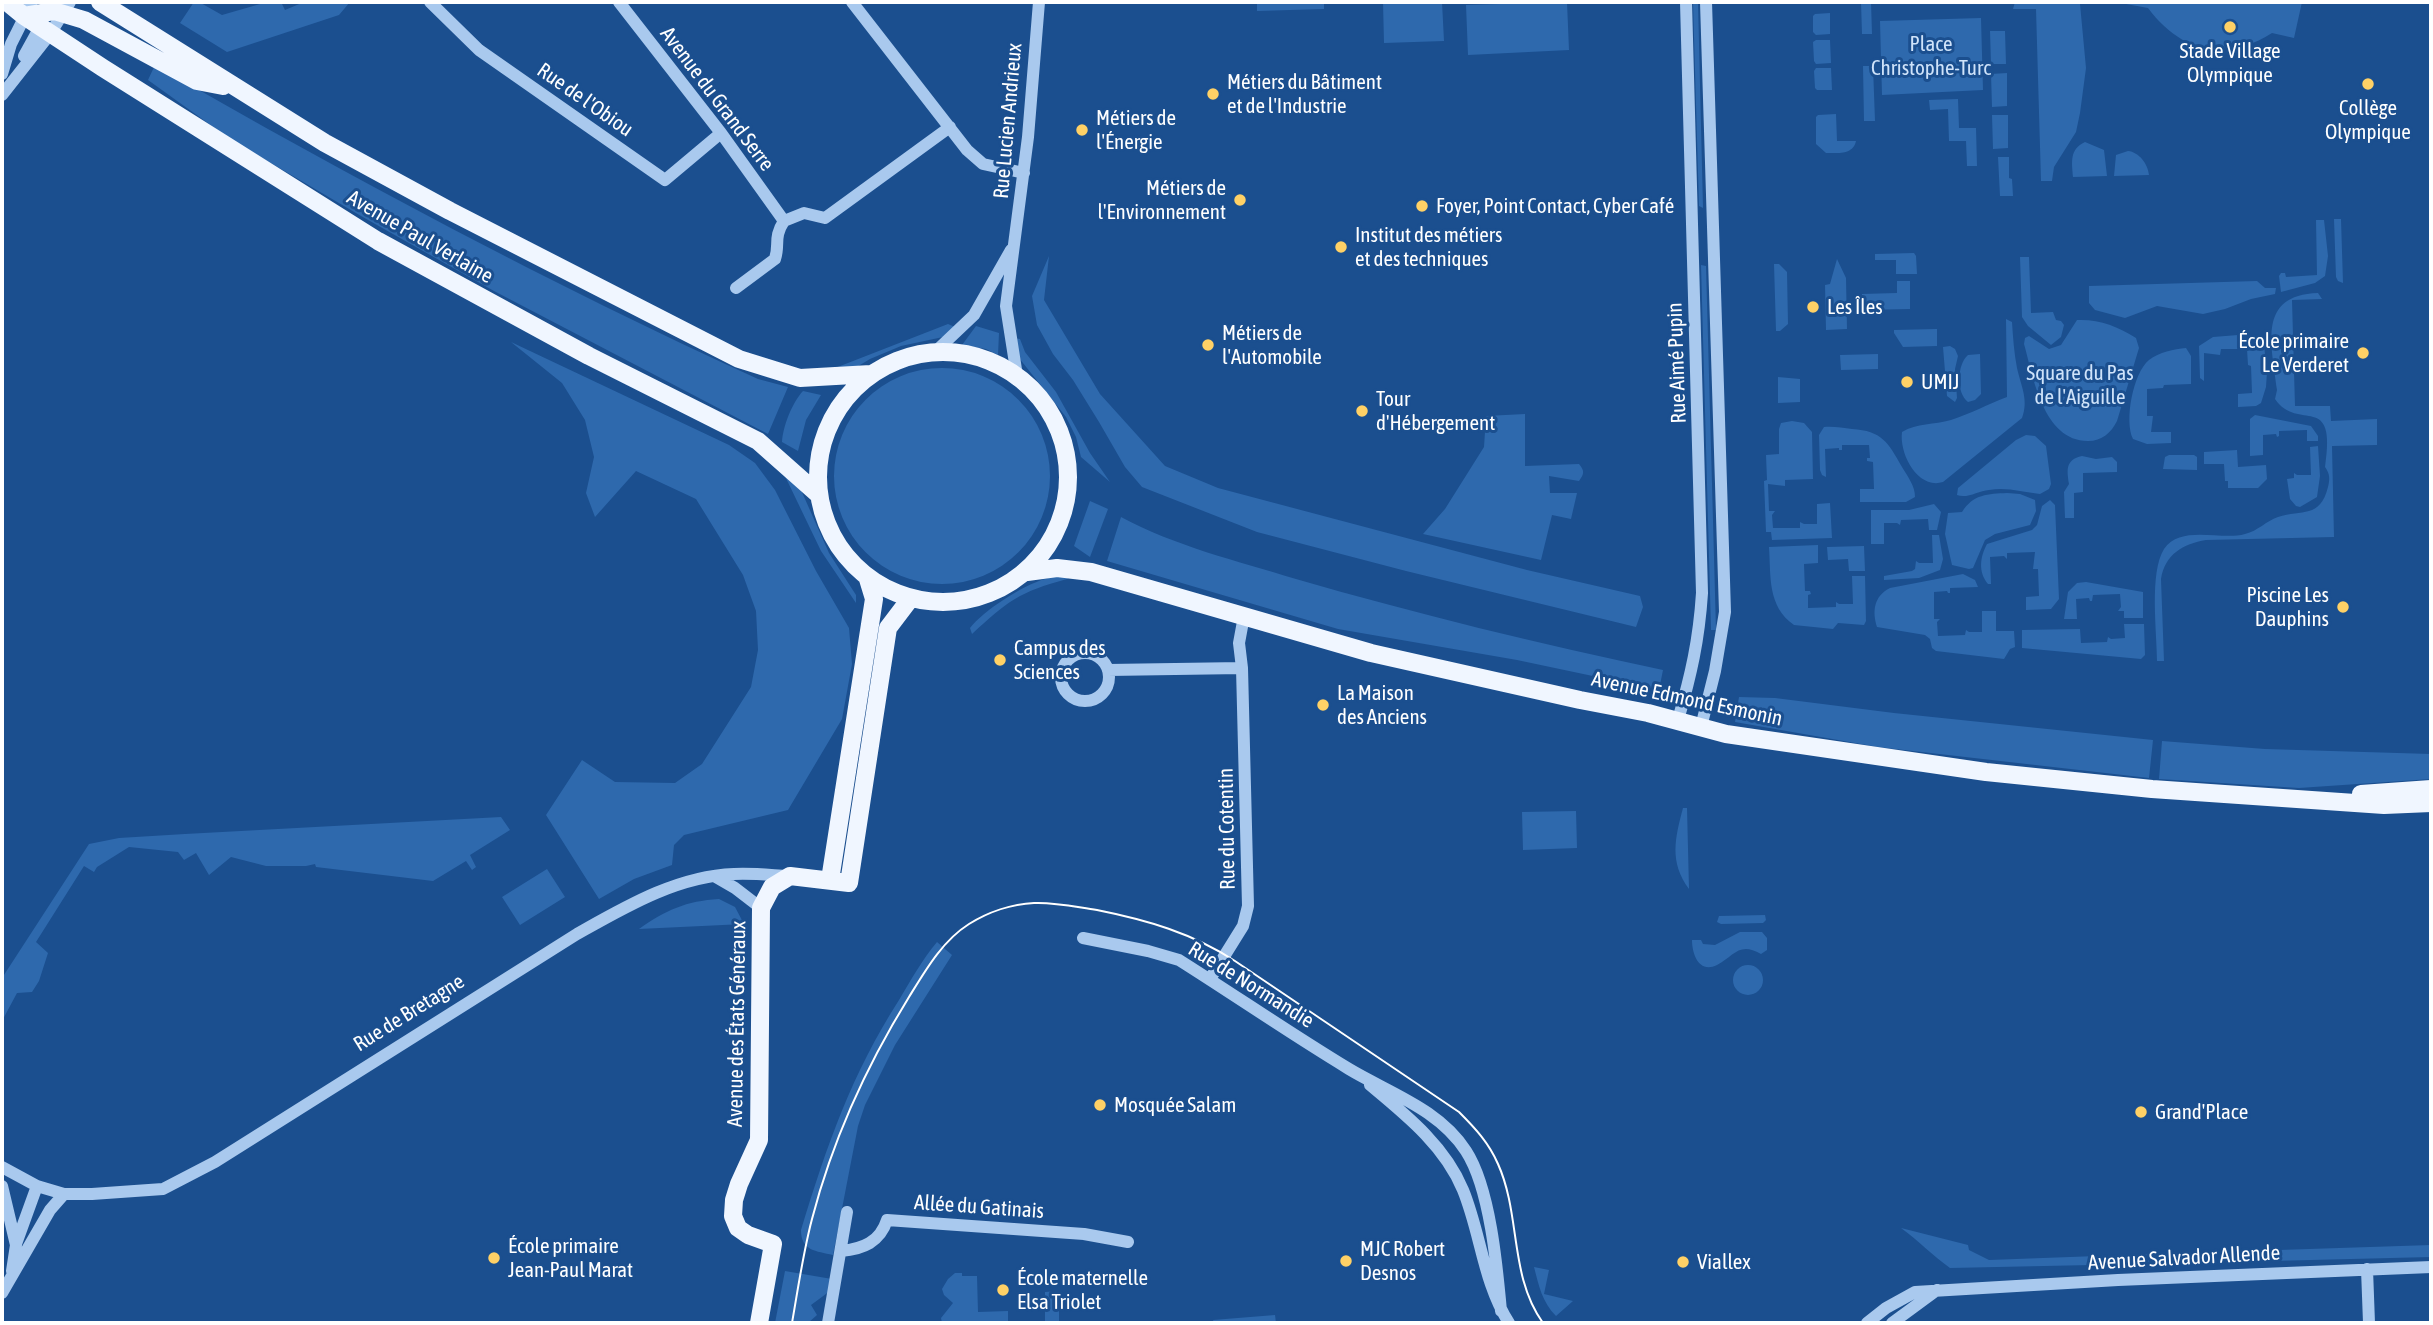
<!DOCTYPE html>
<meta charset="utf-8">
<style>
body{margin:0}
#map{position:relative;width:2433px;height:1325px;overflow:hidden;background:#1b4f8f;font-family:"Asap Condensed",sans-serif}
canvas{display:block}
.frame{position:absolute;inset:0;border:4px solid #fff;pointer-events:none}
</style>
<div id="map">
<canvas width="2433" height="1325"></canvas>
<div class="frame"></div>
</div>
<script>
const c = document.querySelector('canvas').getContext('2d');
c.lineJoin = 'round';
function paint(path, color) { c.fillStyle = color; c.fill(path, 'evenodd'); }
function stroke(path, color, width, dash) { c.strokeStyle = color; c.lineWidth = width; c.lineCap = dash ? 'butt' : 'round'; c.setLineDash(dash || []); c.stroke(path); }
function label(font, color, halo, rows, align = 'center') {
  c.font = font + ' "Asap Condensed",sans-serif'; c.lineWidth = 6; c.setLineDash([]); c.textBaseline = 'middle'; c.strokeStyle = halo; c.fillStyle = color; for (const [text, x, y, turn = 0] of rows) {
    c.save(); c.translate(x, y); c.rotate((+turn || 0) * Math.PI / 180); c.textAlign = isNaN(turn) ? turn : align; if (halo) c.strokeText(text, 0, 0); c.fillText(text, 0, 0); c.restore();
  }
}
const green = new Path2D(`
 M194 2H199L222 15 267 2H281L285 10 304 2H350L339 15 227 52 180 23Z
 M1257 2H1324V9L1257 11Z
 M1383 2H1442L1444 41 1384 43Z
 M1567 2 1569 50 1468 55 1466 5Z
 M1693 2H1698L1703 208 1699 206Z
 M1861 2H1871L1872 34H1862Z
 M2015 2H2078L2080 4 2086 68 2080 113 2076 132 2054 167 2052 181H2041L2036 9H2013Z
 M2127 2H2302L2294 38 2272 33C2225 63 2181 52 2148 8L2126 4Z
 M1830 13V34L1816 35 1813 32V16L1815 14Z
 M1981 18 1983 90 1882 95 1880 21Z
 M1990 31H2005L2006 64H1991Z
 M1816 40H1830L1831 63 1816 64 1814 61 1813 42Z
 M155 65C352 178 552 285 758 379L788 387 768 434 494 291 361 216 230 139 148 80Z
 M1863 66H1873L1875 121H1864Z
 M1816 68H1831L1832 90H1817L1815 88 1814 71Z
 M2007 73V106L1992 107 1991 74Z
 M1958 99 1959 128H1976L1977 166H1967L1966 141H1949L1948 109 1930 110 1929 100Z
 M1836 114 1837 141H1856C1853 155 1838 153 1826 153L1816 144V117L1818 115Z
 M1992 115H2008V148L1993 149Z
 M2085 142 2104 150 2107 176 2073 177C2072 163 2069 149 2085 142Z
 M2128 151C2139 152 2148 164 2149 175L2114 176 2116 155Z
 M1998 157H2009V178L2012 179 2013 196H2000Z
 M2334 219H2341L2343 283 2338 281 2336 277Z
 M2316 220H2324L2328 256 2325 276 2315 283 2281 292 2279 276 2281 273H2285L2286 277 2317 275Z
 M1914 253 1916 256 1917 274H1896V260H1875V254Z
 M1049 256 1044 300 1100 394 1165 466 1218 488 1527 570 1640 596 1643 607 1636 627 1406 571 1257 532 1142 487 1125 467 1099 422 1073 380 1053 354 1037 325 1032 296Z
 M2020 257H2029L2031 313 2053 312 2056 320 2061 321 2064 325 2061 337 2051 345 2028 326 2022 317Z
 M1837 259 1846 278 1847 329 1826 330 1825 285 1830 284Z
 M1774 264H1779L1787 272 1788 324 1780 331H1776Z
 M1701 265 1706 266 1716 630H1711Z
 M1897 281H1910V309L1862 310V294L1897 293Z
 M2257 281 2265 288H2276L2275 294 2251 299 2225 309 2203 314 2157 306 2125 318 2095 310 2089 303V286Z
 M2318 293 2322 299 2292 300 2295 406H2330L2331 421 2377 419V445L2332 446 2334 537 2206 540C2183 544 2165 554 2161 579L2164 661H2157C2157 632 2149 573 2164 549 2181 524 2221 541 2245 534 2258 531 2266 521 2278 517 2302 509 2320 519 2328 487 2330 479 2330 474 2325 467 2337 390 2298 433 2275 399L2277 390C2272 346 2256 295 2318 293Z
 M2006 319 2012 322C2013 337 2014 353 2017 368 2021 386 2029 400 2022 418L1943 482C1918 490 1899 454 1902 432 1917 423 1934 425 1951 420 1970 414 1988 404 2007 397Z
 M2077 320C2099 319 2117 326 2136 338L2139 348 2117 421C2111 433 2102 441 2088 441 2043 441 2033 376 2024 344L2025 338 2029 336 2049 349 2061 345Z
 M948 324 955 327 943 337 901 346 870 359 850 371 830 370Z
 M976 326 999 333 998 355 986 349 962 345Z
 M1937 329V346L1903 347 1894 333V330Z
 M2238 335 2250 337 2264 345 2267 372 2266 387 2261 403 2256 406 2238 407V394L2252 393 2251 366 2248 365 2247 349H2221L2220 355 2204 353V381L2200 378 2199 346 2213 337Z
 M1013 338 1020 339 1025 352 1056 392 1090 453 1110 482 1081 457 1076 437 1066 417 1019 358Z
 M511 342 729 445 755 463 775 490 816 571 849 628 852 664 842 719 788 810 684 835 674 845 672 865 634 879 599 899 546 815 582 760 615 782 675 783 702 764 751 687 758 650 756 611 743 575 696 499 636 471 595 517 586 493 594 457 585 420 562 383Z
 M1950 346 1955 349 1958 356 1955 369 1957 398 1955 402 1947 396 1943 347Z
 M2186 348 2191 356V384L2164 385 2163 388 2147 389V416H2153L2151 432H2171V443L2147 444 2133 439C2124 421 2133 373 2149 360 2159 352 2174 349 2186 348Z
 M1878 354V369L1841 370 1840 355Z
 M1980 354 1981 394 1975 400 1968 402C1956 393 1957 364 1968 355Z
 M834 476a108 108 0 1 1 216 0a108 108 0 1 1-216 0Z
 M1778 377 1800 379V402L1778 403Z
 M803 391 821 395 806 420 798 451 782 442C783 426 792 403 803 391Z
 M1525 414V466L1579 464C1585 471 1584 474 1579 481L1549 476 1550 493H1577L1571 519 1552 515 1541 560 1423 534 1445 509 1484 447 1486 416Z
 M2255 415 2311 426 2318 436V441H2307V430L2279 431V436L2277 437 2276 434 2263 435V455L2250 456V419Z
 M1792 421 1804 423 1812 432 1813 479 1785 480V486L1768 484 1769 511H1775L1772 515 1773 528H1800V522L1804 524H1817V504L1830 503 1832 538 1772 540 1771 532H1766L1764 481 1767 480 1766 455 1779 454V429L1781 423Z
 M1824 427C1833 426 1843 428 1852 429 1882 431 1888 442 1902 467 1908 477 1915 486 1915 497L1906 502H1860V489H1874L1873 462 1867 461V458H1870L1869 445H1842V450H1839V448L1825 449 1826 477 1822 475 1820 470 1819 435Z
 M2026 435 2035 436 2046 446 2051 484 2049 489 2040 494C2022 492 2007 487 1989 490 1978 491 1967 499 1957 495L1958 488 2016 440Z
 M2318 446 2320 476 2317 497 2300 507 2296 506 2290 499 2287 479 2294 478V473L2297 475H2311L2310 447Z
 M2237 450 2238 467 2266 465 2267 479 2258 488H2228V481H2225L2224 464H2204V452Z
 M2169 455H2194L2197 457V470L2163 469 2165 457Z
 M2082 456 2096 459 2112 457 2117 462V472L2083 473V492L2074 493V518H2065L2064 492 2069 484C2067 470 2065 460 2082 456Z
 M784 474 801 490 829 553 856 595V603L821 551Z
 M2007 493 2020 494 2035 500 2036 511 2030 525 1995 534 1985 540 1973 568 1969 569 1952 565 1945 534 1948 513 1962 512C1973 494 1988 494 2007 493Z
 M2050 500 2055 505 2059 599 2051 609 2026 610V597L2039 596 2038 569H2033L2035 552 2007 553V559L2004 556 1990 557 1991 584H1988C1978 572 1980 557 1987 544L2032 530 2037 525 2042 506Z
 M1090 501 1108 509 1090 557 1074 546Z
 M1934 504 1941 512 1937 530H1929L1928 519 1901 520 1900 525 1897 523H1884V544H1871V510H1909Z
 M1121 517C1175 546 1237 561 1296 579 1417 614 1540 644 1663 670L1659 690 1517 660 1338 629 1107 561Z
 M1932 535H1939L1943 559 1940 570 1919 578 1884 580V576L1912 571 1915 569 1916 561 1919 563H1933Z
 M1818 545V563L1804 564 1805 591H1810L1811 594 1808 595V608L1836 607V602L1839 604H1853L1852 576H1865L1866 621 1864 625 1838 623 1833 629 1794 625C1767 606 1771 576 1769 547Z
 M1864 546 1865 571H1849L1848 559 1828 560 1827 547Z
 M1963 574 1975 580 1978 587 1950 588V593H1948L1947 591 1934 592V619H1940L1937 622 1938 636 1965 635 1966 630 1969 632H1982V611H1996V631H2014L2015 647 2010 649 2004 659 1936 651 1932 648 1930 639 1925 635 1877 627C1872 611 1874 596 1890 588Z
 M1073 575 1067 579C1019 592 1008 601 972 634L970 628C983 611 1023 585 1045 579 1054 576 1063 576 1073 575Z
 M2086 582 2143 592V618H2124V611H2118L2121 607 2120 594 2093 595 2092 601H2090L2089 598 2076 599 2077 619H2064L2068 592 2077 583Z
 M2124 624H2144L2145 655 2141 659 2022 648V630L2080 629 2081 643 2107 642 2108 637 2111 639 2125 638Z
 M1739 697 1775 698 1894 713 2153 740 2149 778 1878 747 1735 722Z
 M2162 741 2265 749 2431 754V779L2299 788 2159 779Z
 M1683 808H1687L1689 889C1669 862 1675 838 1683 808Z
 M1576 811 1577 848 1523 850 1522 812Z
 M501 817 510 830 470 855 476 867 472 870 466 861 433 881 316 867 315 864 306 866H266L231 857 209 875 196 853 184 860 178 852 129 847 97 867 94 872 84 866 36 942 48 953 39 981 32 992 17 993 2 1021V978L89 844 119 838 185 834Z
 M547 869 565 897 520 925 502 897Z
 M719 899 735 907 744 924 639 929C666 910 686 901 719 899Z
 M1765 915 1766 920 1763 923 1721 924 1717 922 1719 916Z
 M1740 932H1762L1767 938V950L1761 954C1739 941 1734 956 1717 965 1699 974 1692 954 1692 940H1701L1703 944 1715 945Z
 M937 942 952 955 895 1045 865 1105 858 1126 833 1255C816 1251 801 1251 801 1230 827 1145 851 1075 899 1000 911 980 922 960 937 942Z
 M1733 980a15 15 0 1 1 30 0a15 15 0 1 1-30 0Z
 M1901 1228 1968 1245 1969 1250 1989 1260 2205 1252 2186 1263 1950 1268C1933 1256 1919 1241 1901 1228Z
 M2431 1245V1257L2271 1261 2248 1251Z
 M1534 1267 1549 1270 1544 1294 1573 1301 1556 1316C1542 1302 1539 1286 1534 1267Z
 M785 1271 832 1279 830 1291 811 1305 817 1315 808 1323H775Z
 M955 1273H962V1276H977L978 1312 1008 1311V1323H942L941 1318 953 1303 944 1295 942 1289 948 1279Z
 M1059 1291V1323H1045V1292Z
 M1275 1315 1276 1323H1214L1213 1320Z`);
const minor = new Path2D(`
 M430 2 479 50 665 180 721 133
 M619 2 721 133 784 221
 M852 2 967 150 983 164 1024 173
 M24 56 40 27 48 2
 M2 74 11 44 32 2
 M2 95 50 34 70 2
 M736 288 775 259C780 244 773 238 784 221L804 213 825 218 950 127
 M935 352 974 315 1011 250
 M1017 376 1006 306 1028 137 1039 2
 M1061 677a24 24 0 1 1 48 0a24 24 0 1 1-48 0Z
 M1108 670 1242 668
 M1678 720C1691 675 1699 640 1702 593L1686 2
 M1701 727 1715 671 1725 612 1706 2
 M716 877 735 888 761 908
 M1083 938 1148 951 1179 960C1236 996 1291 1034 1349 1069 1389 1093 1439 1109 1466 1151 1490 1188 1497 1266 1501 1311
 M1210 979 1243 926 1248 906 1242 668 1239 643 1244 616
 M1370 1085C1406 1115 1445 1146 1463 1190 1481 1234 1483 1282 1509 1323
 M2 1167 37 1186 64 1194H92L163 1189 215 1162 577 934C625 907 677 876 734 874 752 873 770 875 788 876
 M2 1186 16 1245 12 1271
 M16 1244 37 1186
 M841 1251C863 1249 880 1242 887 1220L1084 1234 1128 1242
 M2367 1269 2369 1323
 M2 1293 50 1210 64 1194
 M828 1323 847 1212
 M1867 1323 1886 1308 1915 1292 2118 1280 2431 1267
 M1892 1323 1937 1290`);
const major = new Path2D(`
 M7 2 24 16 103 68 378 241 589 356 758 441 819 495
 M100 2 325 143 450 211 739 359 800 378 871 374
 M24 16 54 11 84 20 197 81 223 86
 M818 477a125 125 0 1 1 250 0a125 125 0 1 1-250 0Z
 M1027 572 1057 568 1091 572 1371 653 1580 700 1648 713 1726 734 1986 772 2152 789 2384 805 2431 803
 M2361 794 2431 789
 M830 880 874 599 867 576
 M759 1323 773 1244 748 1235 738 1228 733 1216 734 1200 739 1184 759 1140 761 908 772 887 790 876 849 883 888 628 910 599`);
const tram = new Path2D(`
 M792 1323C798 1289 803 1253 812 1219 832 1142 867 1065 909 997 925 971 942 941 969 924 988 912 1012 904 1034 903 1055 902 1076 907 1097 910 1147 920 1192 933 1235 961L1459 1112C1475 1128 1489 1143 1498 1164 1521 1215 1509 1276 1543 1323`);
const markers = [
 [2230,27,7,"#ffd166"],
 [2368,84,7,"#ffd166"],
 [1213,94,7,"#ffd166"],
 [1082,130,7,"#ffd166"],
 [1240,200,7,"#ffd166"],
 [1422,206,7,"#ffd166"],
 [1341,247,7,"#ffd166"],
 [1813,307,7,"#ffd166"],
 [1208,345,7,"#ffd166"],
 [2363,353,7,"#ffd166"],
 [1907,382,7,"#ffd166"],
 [1362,411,7,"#ffd166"],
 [2343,607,7,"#ffd166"],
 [1000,660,7,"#ffd166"],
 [1323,705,7,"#ffd166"],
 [1100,1105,7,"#ffd166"],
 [2141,1112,7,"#ffd166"],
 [494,1258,7,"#ffd166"],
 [1346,1261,7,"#ffd166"],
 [1683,1262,7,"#ffd166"],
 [1003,1290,7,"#ffd166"]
];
const parkNames = [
 ["Place",1931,44],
 ["Christophe-Turc",1931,68],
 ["Square du Pas",2080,373],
 ["de l'Aiguille",2080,397]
];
const poiNames = [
 ["Stade Village",2230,51,"center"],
 ["Olympique",2230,75,"center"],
 ["Métiers du Bâtiment",1227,82],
 ["et de l'Industrie",1227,106],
 ["Collège",2368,108,"center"],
 ["Olympique",2368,132,"center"],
 ["Métiers de",1096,118],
 ["l'Énergie",1096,142],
 ["Métiers de",1226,188,"right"],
 ["l'Environnement",1226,212,"right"],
 ["Foyer, Point Contact, Cyber Café",1436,206],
 ["Institut des métiers",1355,235],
 ["et des techniques",1355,259],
 ["Les Îles",1827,307],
 ["Métiers de",1222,333],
 ["l'Automobile",1222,357],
 ["École primaire",2349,341,"right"],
 ["Le Verderet",2349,365,"right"],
 ["UMIJ",1921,382],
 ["Tour",1376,399],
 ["d'Hébergement",1376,423],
 ["Piscine Les",2329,595,"right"],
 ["Dauphins",2329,619,"right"],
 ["Campus des",1014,648],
 ["Sciences",1014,672],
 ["La Maison",1337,693],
 ["des Anciens",1337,717],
 ["Mosquée Salam",1114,1105],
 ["Grand'Place",2155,1112],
 ["École primaire",508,1246],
 ["Jean-Paul Marat",508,1270],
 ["MJC Robert",1360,1249],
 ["Desnos",1360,1273],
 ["Viallex",1697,1262],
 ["École maternelle",1017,1278],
 ["Elsa Triolet",1017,1302]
];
const streetNames = [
 ["Avenue du Grand Serre",717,99,53],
 ["Rue de l'Obiou",585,100,35],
 ["Rue Lucien Andrieux",1008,121,-85],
 ["Avenue Paul Verlaine",420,237,30],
 ["Rue Aimé Pupin",1677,363,-92],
 ["Avenue Edmond Esmonin",1687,699,12],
 ["Rue du Cotentin",1227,829,-91],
 ["Rue de Normandie",1251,985,32],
 ["Rue de Bretagne",409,1013,-32],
 ["Avenue des États Généraux",737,1024,-89],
 ["Allée du Gatinais",979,1207,4],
 ["Avenue Salvador Allende",2184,1258,-3]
];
paint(green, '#2e69ad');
stroke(minor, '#a9c9ee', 12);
stroke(major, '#f0f6ff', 18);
stroke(tram, '#fff', 2);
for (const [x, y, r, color] of markers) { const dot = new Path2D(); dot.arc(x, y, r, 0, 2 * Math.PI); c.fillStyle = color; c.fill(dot); stroke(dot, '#1b4f8f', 2.5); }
label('21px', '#cfe3fa', '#1b4f8f', parkNames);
label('21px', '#fff', '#1b4f8f', poiNames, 'left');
label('21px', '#fff', '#1b4f8f', streetNames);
</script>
